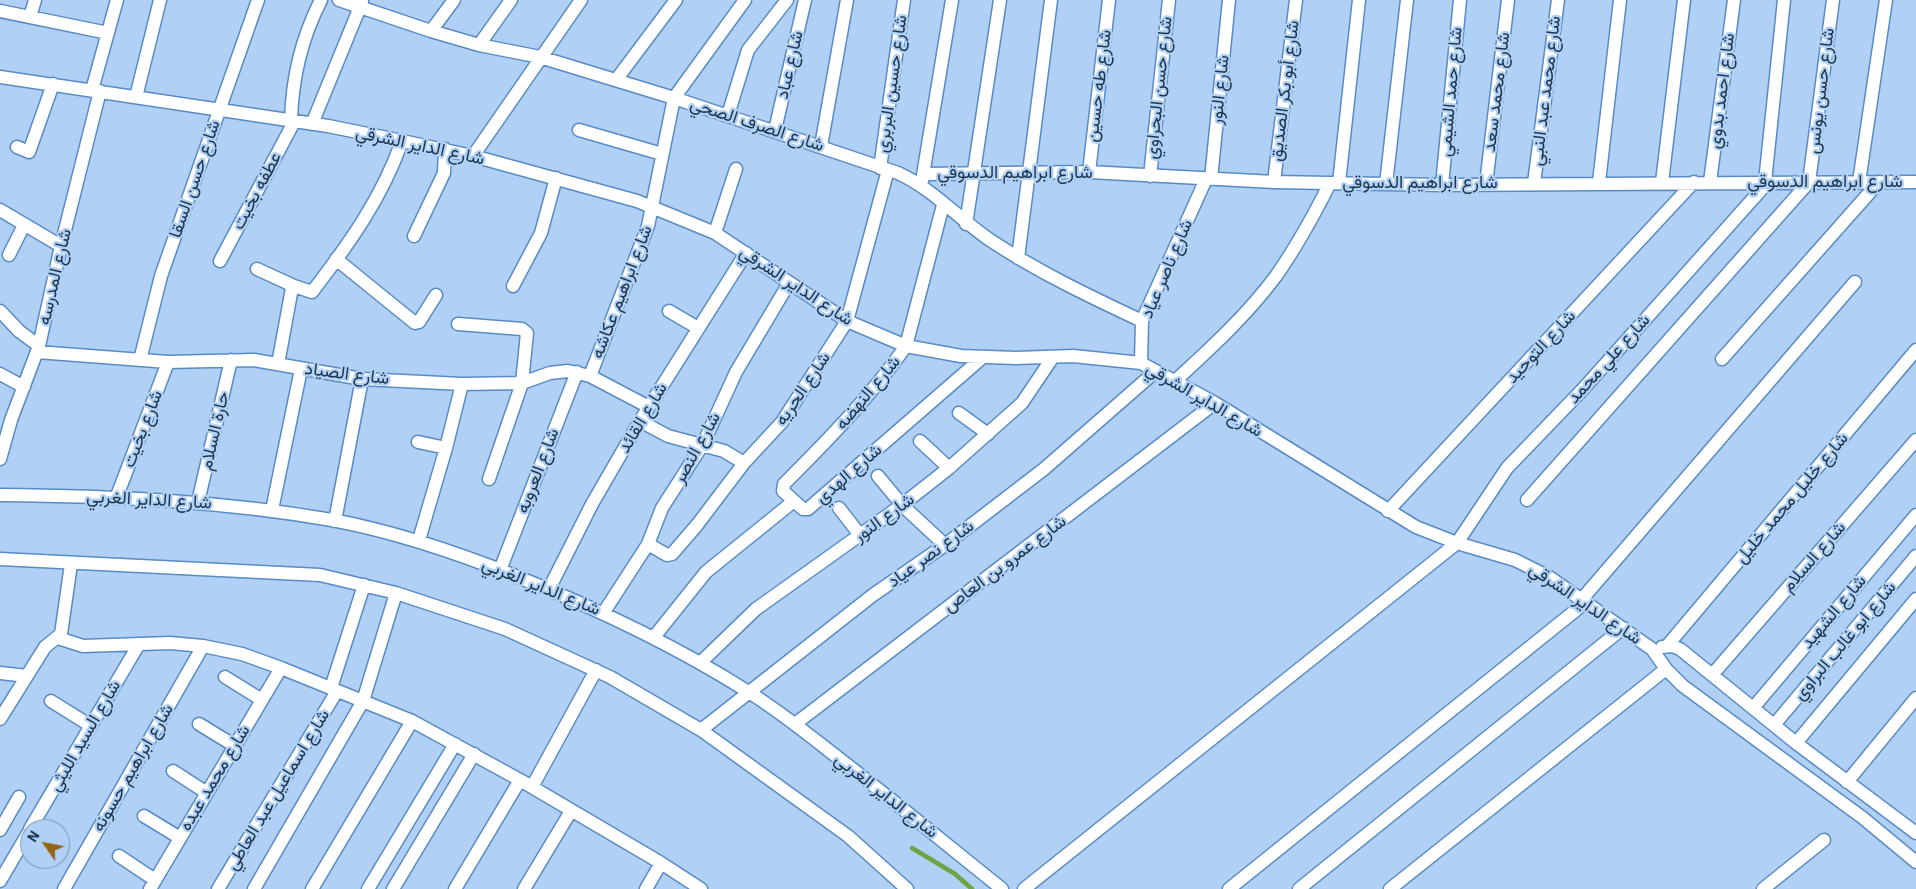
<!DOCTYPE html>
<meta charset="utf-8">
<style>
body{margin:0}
#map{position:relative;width:1916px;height:889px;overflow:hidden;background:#b0d0f5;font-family:"IBM Plex Sans",sans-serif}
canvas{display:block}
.north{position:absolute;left:20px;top:819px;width:50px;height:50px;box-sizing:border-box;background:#b0d0f5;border:1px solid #7692b2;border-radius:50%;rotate:303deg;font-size:14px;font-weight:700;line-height:20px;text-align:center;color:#1f354d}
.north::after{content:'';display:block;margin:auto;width:18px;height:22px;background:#956315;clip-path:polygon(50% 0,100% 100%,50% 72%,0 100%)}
</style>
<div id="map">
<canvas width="1916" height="889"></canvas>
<div class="north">N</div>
</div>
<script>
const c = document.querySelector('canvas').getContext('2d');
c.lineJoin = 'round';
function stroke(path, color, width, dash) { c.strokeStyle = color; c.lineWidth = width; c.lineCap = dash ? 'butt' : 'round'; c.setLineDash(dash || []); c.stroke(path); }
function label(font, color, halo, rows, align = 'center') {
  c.font = font + ' "IBM Plex Sans",Vazirmatn,sans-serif'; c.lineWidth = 4.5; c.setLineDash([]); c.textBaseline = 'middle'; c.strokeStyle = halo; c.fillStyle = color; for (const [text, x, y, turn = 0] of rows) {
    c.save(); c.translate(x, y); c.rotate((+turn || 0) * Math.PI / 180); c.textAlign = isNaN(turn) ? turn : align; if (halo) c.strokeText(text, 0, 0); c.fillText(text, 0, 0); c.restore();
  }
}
const stream = new Path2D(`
 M912 848 955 874 972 889`);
const minor = new Path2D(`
 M339 0 431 31 479 45 540 57 674 98 898 173C933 189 959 219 990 240 1038 272 1091 297 1142 321
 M0 11 108 33
 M30 17 35 0
 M431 31 454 0
 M479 45 511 0
 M0 77 328 126 402 141 473 156 637 201 715 233 847 321 906 346 961 356 1016 358 1073 356 1141 363 1215 403 1416 527 1457 543 1515 560 1549 577 1652 649 1666 669 1683 686 1863 818 1916 862
 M616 80 676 0
 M92 90 117 0
 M136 97 160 0
 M728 115 748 50 787 0
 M291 121C292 78 301 39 321 0
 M312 124 362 2
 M579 130 662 154
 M775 130 805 0
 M821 146 847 0
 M17 147 29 152 53 84
 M473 156 581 0
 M880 168 904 0
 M1089 172 1109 0
 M924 174 1089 172 1274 182 1442 185 1916 182
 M1150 176 1169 0
 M1211 179 1229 0
 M922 181 952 0
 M1274 182 1296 0
 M1599 182 1620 0
 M1662 182 1684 0
 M1710 182 1734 0
 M1765 182 1784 0
 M1859 182 1886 0
 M1339 183 1359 0
 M1534 183 1558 0
 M1386 184 1407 0
 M1486 184 1508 0
 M1442 185 1460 0
 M943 205 906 346C871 396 827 441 784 484L783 491 803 509H808L983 357
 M0 210 61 246
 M966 224 1000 0
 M715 233 736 169
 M414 236 444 173 445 149
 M9 255 24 225
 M1018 258 1051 0
 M336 259 415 323 419 322 436 295
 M220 261 294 122
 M257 269 294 286
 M513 286 541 233 556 178
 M0 311 19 331 39 346
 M669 311 698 328
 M458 324 522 329 527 333 522 383 489 479
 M37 352 168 362 254 360 362 379 462 384 522 383 550 373 568 371 590 376 649 407
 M1722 359 1879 182
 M140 360 161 276 258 0
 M1141 363 1142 321 1206 179
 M278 364 292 288 294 286 312 292C349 244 382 198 402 141
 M0 374 24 387
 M590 376 648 226 674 98 745 0
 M1175 381C1211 348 1247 315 1276 276 1297 246 1314 215 1330 183
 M959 413 988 434
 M640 421 668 436 724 451 744 463
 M920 441 949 468
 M418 442 446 448
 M0 459 11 420 39 346 61 246 100 91
 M878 476 902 505 945 545
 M0 495C112 496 222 501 332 520 397 532 458 553 518 577 598 609 674 645 747 691 783 713 816 741 850 767 901 807 951 848 1002 889
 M117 496 168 362
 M1527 500 1809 182 1833 0
 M198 502 231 360
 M839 508 860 535
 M272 510 301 369
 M1388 511 1694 182
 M335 521 362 379
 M419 540 446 448 462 384
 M648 544 667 555 672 554 697 525 744 463 782 422 847 321 888 170
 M0 559 320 575 396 593 505 629 610 677 701 730 848 836 907 889
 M500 570 577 372
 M549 589 592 504 640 421 746 253
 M1582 599 1855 282
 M604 612 648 544 662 508 703 444 736 372 789 283
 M654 637 706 572 794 501
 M58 638 83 646 170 643 203 646 242 654 281 668 412 721 520 780 661 863 701 889
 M1667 646 1916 350
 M1662 647 1672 646 1680 649 1796 743 1916 833
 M700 663 756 609 902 505 949 468 1022 403 1053 357
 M0 673 27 676
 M1712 675 1916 440
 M225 677 262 700
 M331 688 364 585
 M51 701 91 726
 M1753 708 1916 515
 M0 719 45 647 61 634 71 564
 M199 724 235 746
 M795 724 1215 403
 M1774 725 1916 556
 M701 730 873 595 945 545 1044 469 1156 371
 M1796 743 1916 599
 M173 771 207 793
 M1847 782 1916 698
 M532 787 596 670
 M144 816 180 838
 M30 829 139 644
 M0 830 19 797
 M119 856 155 880
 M0 881 30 830
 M64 889 203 646
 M150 889 281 668
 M218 889 337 691
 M254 889 363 701 396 593
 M312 889 412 721
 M368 889 455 744
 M393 889 474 754
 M455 889 520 780
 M524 889 571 811
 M646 889 661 863
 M1024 889 1457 543 1507 468 1584 388 1768 182
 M1229 889 1586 602
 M1299 889 1623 628
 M1390 889 1666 669
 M1763 889 1824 840`);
const streetNames = [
 ["شارع عباد",790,65,-77],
 ["شارع حسين البربري",892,84,-82],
 ["شارع طه حسين",1099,86,-83],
 ["شارع حسن البحراوي",1159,88,-84],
 ["شارع النور",1220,90,-84],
 ["شارع أبو بكر الصديق",1285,91,-83],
 ["شارع محمد عبد النبي",1546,91,-83],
 ["شارع احمد بدوي",1722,91,-83],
 ["شارع حسن يونس",1821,91,-83],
 ["شارع حمد الشيمي",1451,92,-85],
 ["شارع محمد سعد",1497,92,-83],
 ["شارع الصرف الصحي",757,125,18],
 ["شارع الداير الشرقي",420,146,12],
 ["شارع ابراهيم الدسوقي",1015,173],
 ["شارع حسن السقا",195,179,-71],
 ["شارع ابراهيم الدسوقي",1825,182],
 ["شارع ابراهيم الدسوقي",1420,183],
 ["عطفه بخيت",257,191,-62],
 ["شارع ناصر عياد",1167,269,-67],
 ["شارع المدرسه",55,277,-77],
 ["شارع الداير الشرقي",796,286,33],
 ["شارع ابراهيم عكاشه",622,292,-69],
 ["شارع التوحيد",1541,347,-47],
 ["شارع علي محمد",1609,359,-48],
 ["شارع الصياد",347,374,7],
 ["شارع الحريه",803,389,-56],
 ["شارع النهضه",868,393,-50],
 ["شارع الداير الشرقي",1204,400,30],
 ["شارع القائد",643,418,-59],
 ["شارع بخيت",143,429,-69],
 ["حارة السلام",215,431,-77],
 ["شارع النصر",697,448,-61],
 ["شارع العروبه",538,471,-69],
 ["شارع الهدي",849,474,-41],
 ["شارع خليل محمد خليل",1792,498,-50],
 ["شارع الداير الغربي",149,500,3],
 ["شارع النور",884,518,-36],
 ["شارع نصر عياد",931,554,-36],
 ["شارع السلام",1814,557,-49],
 ["شارع عمرو بن العاص",1005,564,-37],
 ["شارع الداير الغربي",541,587,22],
 ["شارع الداير الشرقي",1585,604,34],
 ["شارع الشهيد",1834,612,-50],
 ["شارع ابو غالب البراوي",1845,641,-50],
 ["شارع السيد الليثي",85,736,-60],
 ["شارع ابراهيم حسونه",133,768,-60],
 ["شارع محمد عبده",215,778,-59],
 ["شارع اسماعيل عبد العاطي",278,790,-59],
 ["شارع الداير الغربي",886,796,38]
];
stroke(stream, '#71a344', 4.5);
stroke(minor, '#588bc4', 15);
stroke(minor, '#fff', 12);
label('18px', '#1f354d', '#b0d0f5', streetNames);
</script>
